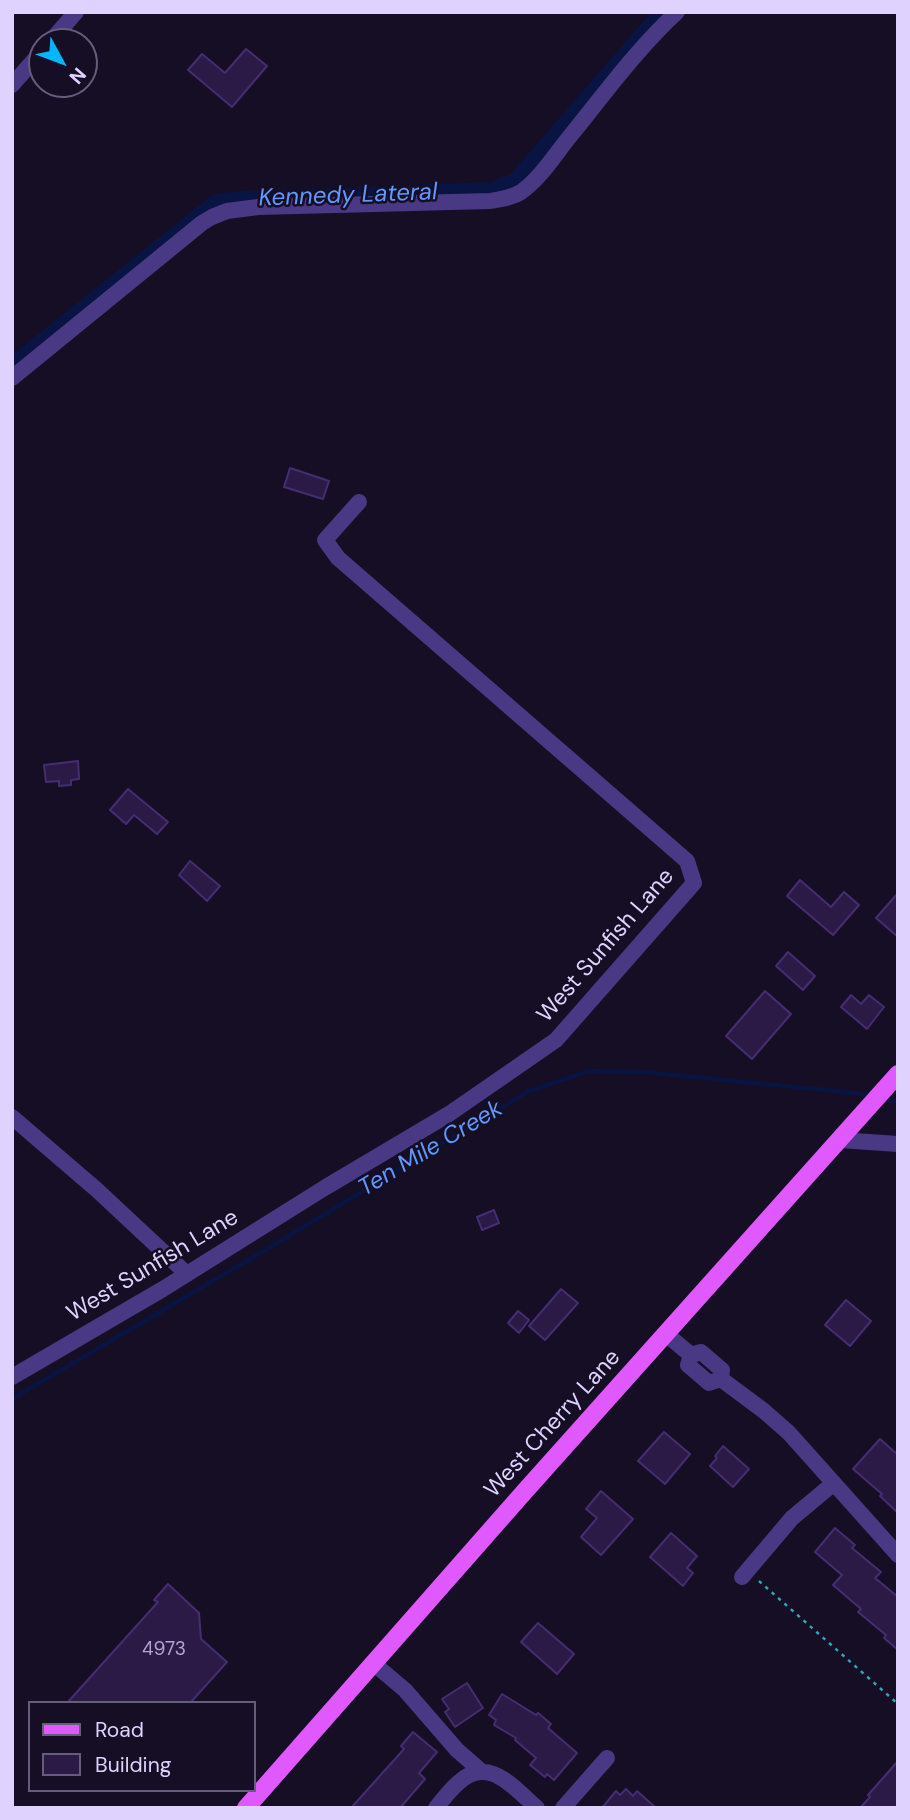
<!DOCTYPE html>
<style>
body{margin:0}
#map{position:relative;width:910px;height:1820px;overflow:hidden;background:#160e24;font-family:"DM Sans",sans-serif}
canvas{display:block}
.frame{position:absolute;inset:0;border:14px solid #dfd2ff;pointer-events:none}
.legend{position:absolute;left:28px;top:1701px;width:228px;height:91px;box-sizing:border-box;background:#160e24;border:2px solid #665c7c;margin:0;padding:9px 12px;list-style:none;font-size:21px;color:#dfd2ff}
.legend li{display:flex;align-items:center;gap:14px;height:35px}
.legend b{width:35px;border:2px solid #665c7c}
.north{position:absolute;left:28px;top:28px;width:70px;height:70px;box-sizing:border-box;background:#160e24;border:2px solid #665c7c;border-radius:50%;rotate:131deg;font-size:19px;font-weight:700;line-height:28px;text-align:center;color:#dfd2ff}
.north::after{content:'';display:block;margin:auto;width:24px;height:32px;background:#00b6fd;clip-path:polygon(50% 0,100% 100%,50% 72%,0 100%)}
</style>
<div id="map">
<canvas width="910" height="1820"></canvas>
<div class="frame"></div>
<ul class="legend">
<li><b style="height:9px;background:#df59ff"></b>Road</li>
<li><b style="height:19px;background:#2b1a45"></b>Building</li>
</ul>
<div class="north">N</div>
</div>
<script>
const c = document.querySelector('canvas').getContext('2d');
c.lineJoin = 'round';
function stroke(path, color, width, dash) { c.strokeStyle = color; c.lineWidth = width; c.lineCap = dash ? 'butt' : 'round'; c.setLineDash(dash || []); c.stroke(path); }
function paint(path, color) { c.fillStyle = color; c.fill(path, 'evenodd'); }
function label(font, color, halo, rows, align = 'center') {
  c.font = font + ' "DM Sans",sans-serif'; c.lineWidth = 5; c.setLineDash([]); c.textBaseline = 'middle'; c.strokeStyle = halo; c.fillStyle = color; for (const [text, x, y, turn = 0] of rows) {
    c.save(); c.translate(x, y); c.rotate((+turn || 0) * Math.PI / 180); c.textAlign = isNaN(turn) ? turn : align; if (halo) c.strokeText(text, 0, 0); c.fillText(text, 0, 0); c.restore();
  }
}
const stream = new Path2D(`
 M882 1099 898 1102
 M12 1399 262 1252 529 1091 589 1071 644 1072 855 1093 870 1096`);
const canal = new Path2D(`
 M12 365 216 202 239 199 492 190 515 181 662 12`);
const building = new Path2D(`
 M246 49 267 66 232 107 188 70 202 54 225 73Z
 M290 468 329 481 323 499 284 487Z
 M78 761 79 779 71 780V785L59 786V781L46 782 44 765Z
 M128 789 168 822 157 834 134 815 126 824 110 810Z
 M190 861 220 886 207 901 179 875Z
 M800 880 831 907 844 892 859 905 833 935 787 896Z
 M898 893V937L876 918Z
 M788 952 815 976 803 990 776 966Z
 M765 991 791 1014 752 1059 726 1036Z
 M851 995 861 1004 869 995 884 1007 867 1029 841 1007Z
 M494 1210 499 1223 482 1230 477 1217Z
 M561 1289 578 1303 545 1340 529 1326Z
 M846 1300 871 1321 850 1346 825 1325Z
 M518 1311 529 1320 519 1333 508 1323Z
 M664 1432 690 1454 665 1484 638 1461Z
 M880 1439 898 1455V1513L880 1496 882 1494 853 1469Z
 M723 1446 749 1469 733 1487 710 1466 717 1458 715 1456Z
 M601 1491 633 1519 601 1555 581 1537 597 1518 586 1509Z
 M835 1528 855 1545 852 1548 881 1572 875 1578 898 1597V1650L884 1638 886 1635 858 1612 861 1609 833 1585 842 1575 815 1552Z
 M671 1533 697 1556 687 1568 693 1573 683 1586 650 1557Z
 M168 1584 199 1613 201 1639 227 1662 190 1703H67L158 1602 154 1600Z
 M538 1623 574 1654 557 1674 521 1642Z
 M467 1683 483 1708 455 1727 445 1712 449 1709 442 1699Z
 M502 1694 536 1715 538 1713 551 1724 548 1728 577 1753 554 1780 547 1774 545 1777 530 1765 536 1758 515 1740 516 1738 494 1725 496 1720 489 1715Z
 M413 1732 437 1752 419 1773 425 1779 400 1808H351L404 1749 401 1746Z
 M898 1761V1808H860L870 1797 868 1795Z
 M626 1789 633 1796 637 1791 656 1808H602L616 1791 620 1795Z`);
const path = new Path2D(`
 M759 1581 898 1704`);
const minor = new Path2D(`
 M50 42 76 12
 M12 85 42 51
 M12 378 202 223 212 217 227 211 258 207 490 201C501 199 512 198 521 192 541 178 556 153 571 135 605 93 637 49 677 12
 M12 1117 97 1190 187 1274
 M840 1140 898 1144
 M666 1334 691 1355
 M701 1352 722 1370 721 1379 709 1383 688 1365 691 1355Z
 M12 1377 163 1289 326 1187 449 1114 556 1040 694 883 687 861 338 558 325 540 359 502
 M721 1379 764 1411 789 1433 898 1555
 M742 1577 792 1518 834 1483
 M373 1663 405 1690 457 1750 481 1771
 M436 1808C443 1799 450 1790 458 1783 488 1754 514 1788 537 1808
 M563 1808 607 1758`);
const major = new Path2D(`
 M246 1808 525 1491 898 1074`);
const numberNames = [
 ["4973",164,1650]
];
const streetNames = [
 ["West Sunfish Lane",606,946,-49],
 ["West Sunfish Lane",153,1266,-31],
 ["West Cherry Lane",553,1424,-48]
];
const waterNames = [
 ["Kennedy Lateral",348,196,-2],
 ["Ten Mile Creek",431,1149,-31]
];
stroke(stream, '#091442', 4.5);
stroke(canal, '#091442', 16);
paint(building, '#2b1a45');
stroke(building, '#462c72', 2);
stroke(path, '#2ea6b7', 2.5, [3.5, 5]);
stroke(minor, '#493984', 16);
stroke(major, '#df59ff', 18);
label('19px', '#b2a4d0', null, numberNames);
label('23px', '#dfd2ff', '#160e24', streetNames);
label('italic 24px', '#6098ff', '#160e24', waterNames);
</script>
